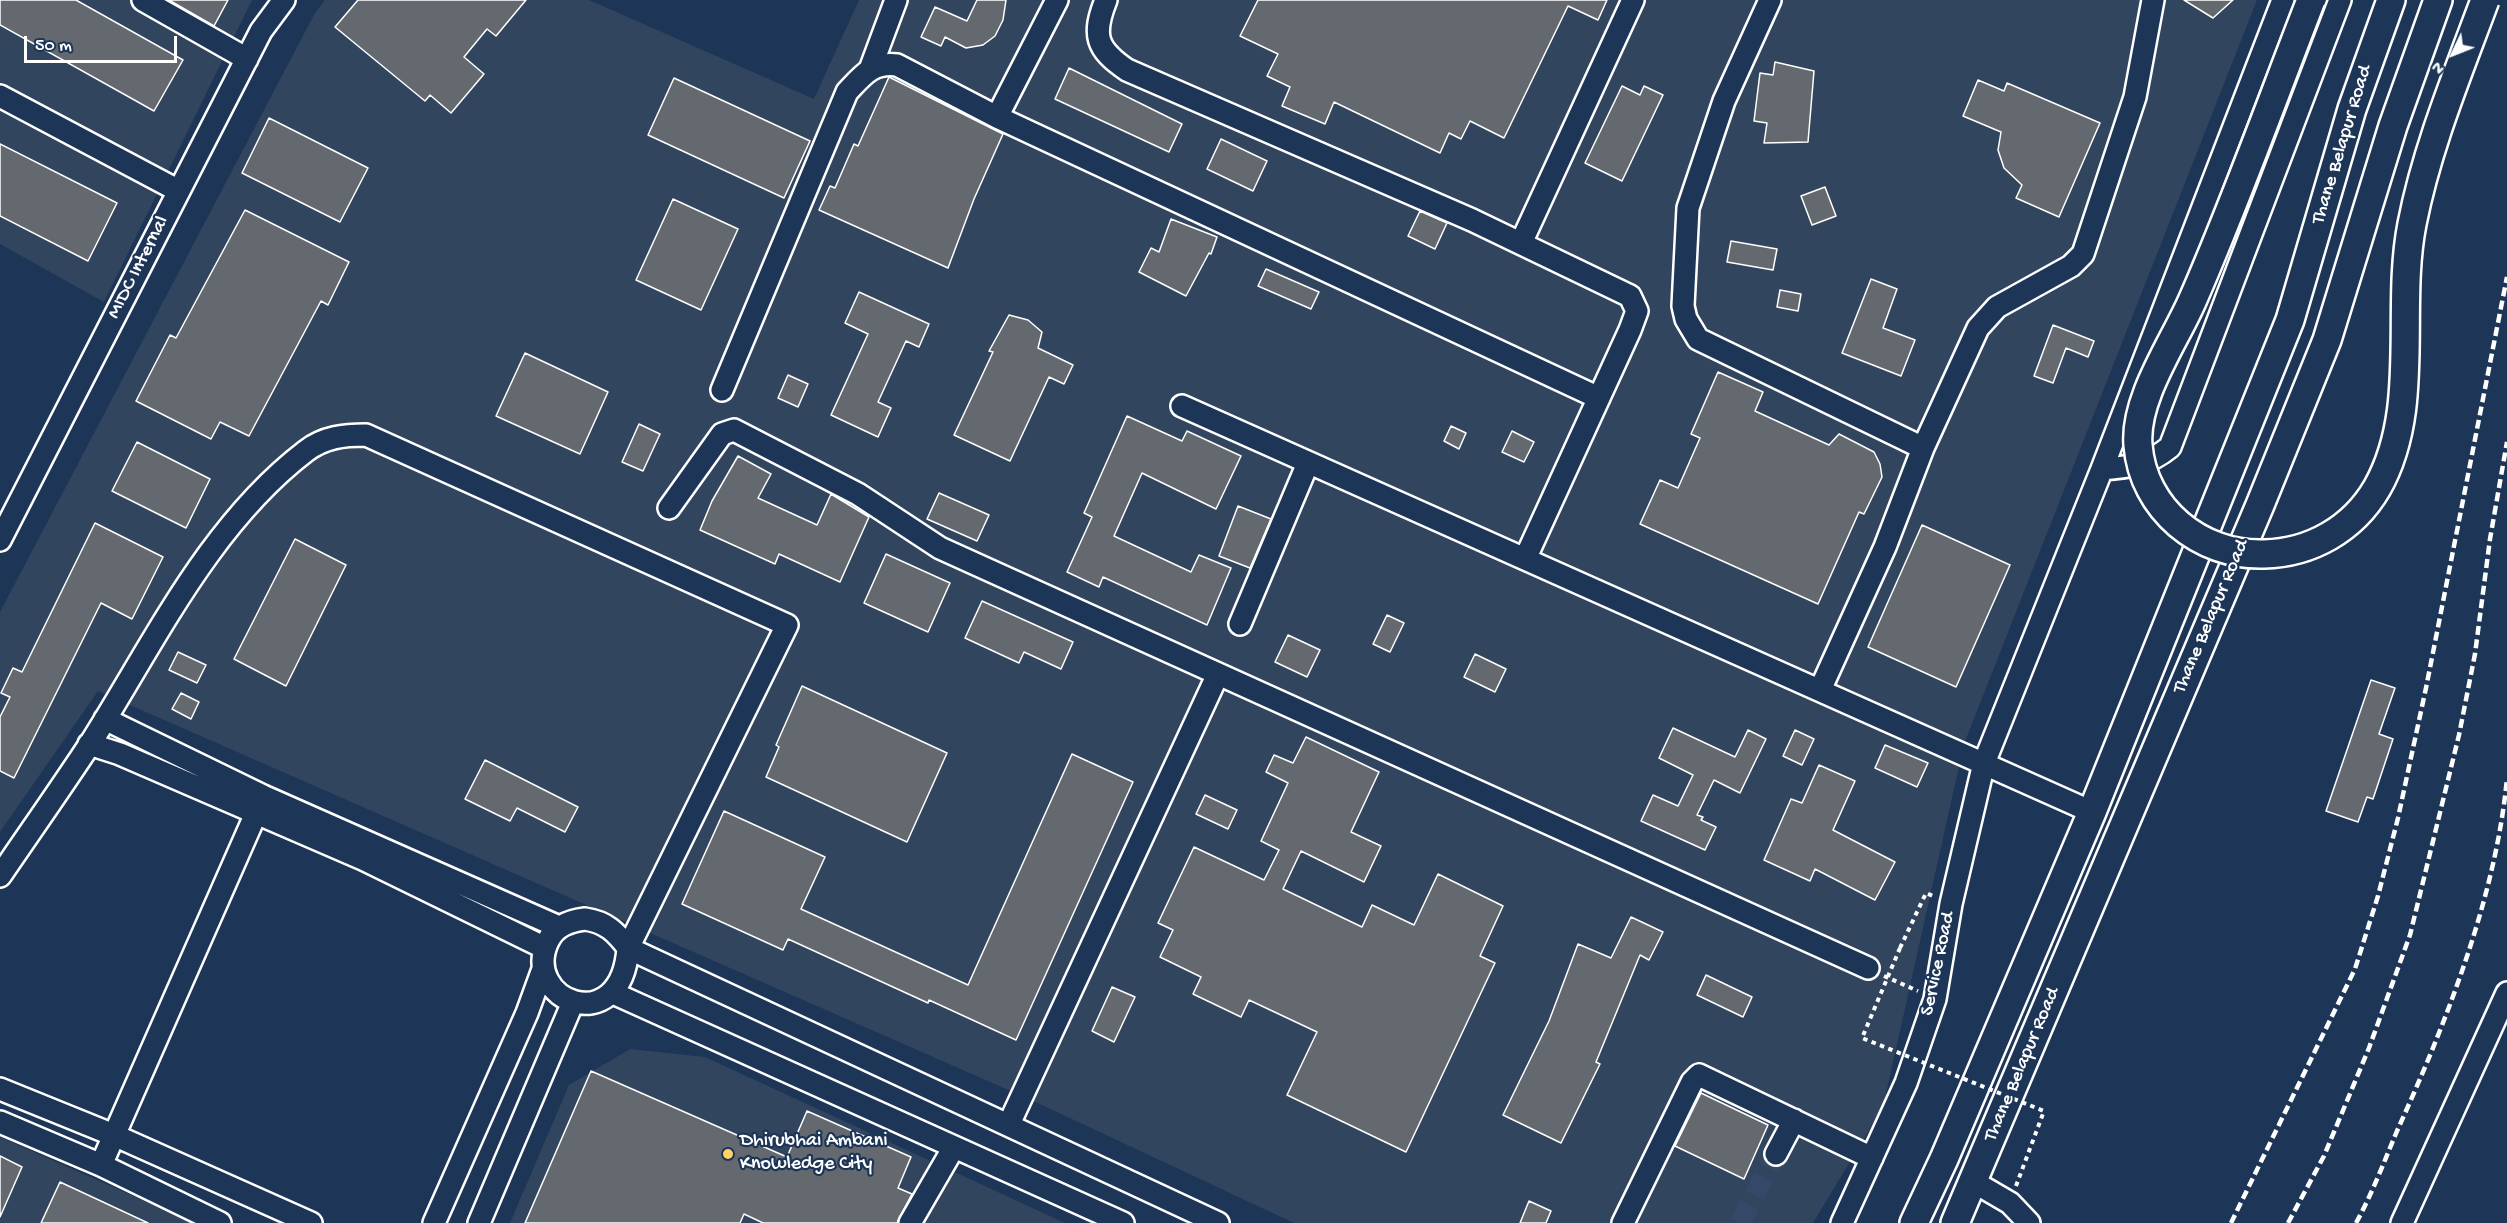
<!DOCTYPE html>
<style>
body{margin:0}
#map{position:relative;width:2507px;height:1223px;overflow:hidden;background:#1d3557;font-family:"Gochi Hand",sans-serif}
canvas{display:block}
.north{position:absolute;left:2423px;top:24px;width:60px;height:60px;-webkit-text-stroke:4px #1d3557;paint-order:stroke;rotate:227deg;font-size:16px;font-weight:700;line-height:24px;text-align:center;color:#fff}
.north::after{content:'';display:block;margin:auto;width:21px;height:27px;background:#fff;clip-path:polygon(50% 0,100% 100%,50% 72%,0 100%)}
.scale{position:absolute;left:24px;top:36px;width:153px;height:27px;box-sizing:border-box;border:3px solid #fff;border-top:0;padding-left:8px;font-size:18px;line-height:21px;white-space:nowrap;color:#fff;-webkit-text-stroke:4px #1d3557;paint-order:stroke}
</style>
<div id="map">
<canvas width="2507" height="1223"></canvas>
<div class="north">N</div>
<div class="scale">50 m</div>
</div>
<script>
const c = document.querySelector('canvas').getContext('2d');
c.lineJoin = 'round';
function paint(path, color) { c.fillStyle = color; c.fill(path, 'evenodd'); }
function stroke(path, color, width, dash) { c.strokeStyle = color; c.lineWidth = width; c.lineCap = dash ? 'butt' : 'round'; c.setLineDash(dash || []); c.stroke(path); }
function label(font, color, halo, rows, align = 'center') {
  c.font = font + ' "Gochi Hand",sans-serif'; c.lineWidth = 4.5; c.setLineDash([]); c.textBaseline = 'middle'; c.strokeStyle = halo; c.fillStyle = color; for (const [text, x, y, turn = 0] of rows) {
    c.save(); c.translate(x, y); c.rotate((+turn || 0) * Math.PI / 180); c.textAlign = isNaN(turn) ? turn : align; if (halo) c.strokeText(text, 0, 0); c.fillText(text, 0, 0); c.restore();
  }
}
const built = new Path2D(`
 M0 0H252L104 302 0 244Z
 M325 0H589L814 99 859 0H2257L1964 744 1883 1107 1813 1223H1294L1029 1099 98 691 0 832V612L315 13Z
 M630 1049 705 1057 1065 1223H510L569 1085Z
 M0 1137 194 1223H0Z`);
const building = new Path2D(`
 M0 0H76L183 60 154 111 0 25Z
 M169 0H228L214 26Z
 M358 0H526L496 36 487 29 464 57 484 74 451 113 430 95 425 101 335 27Z
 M977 0H1006L1003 20 995 36 983 45 966 48 945 37 941 46 921 37 935 7 967 21Z
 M1258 0H1607L1598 20 1568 6 1504 138 1470 121 1461 139 1449 133 1440 153 1334 102 1325 124 1282 106 1290 87 1267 76 1278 54 1240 36Z
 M2184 0H2233L2213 18Z
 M1775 62 1814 71 1808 142 1764 143 1767 123 1754 121 1760 73 1773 75Z
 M1069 68 1182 124 1169 152 1055 99Z
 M889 77 1003 134 974 199 948 268 819 210 830 186 835 188 854 144 858 146Z
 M674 78 810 141 784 198 648 135Z
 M1978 80 2004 91 2007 83 2100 123 2059 217 2016 198 2022 185 2004 168 1998 150 2001 132 1963 116Z
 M1622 86 1640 95 1644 86 1663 95 1622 181 1585 163Z
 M269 118 368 168 340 222 242 173Z
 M1221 139 1267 161 1253 191 1207 169Z
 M0 144 117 203 88 261 0 216Z
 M1825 187 1836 216 1812 225 1801 196Z
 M673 199 738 229 701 310 636 280Z
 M245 210 349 262 328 305 321 301 249 436 220 422 211 439 136 401 170 335 176 338Z
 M1420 211 1447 223 1435 249 1408 236Z
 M1171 219 1217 237 1211 254 1209 253 1186 296 1139 272 1151 248 1159 252Z
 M1731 241 1777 249 1773 270 1727 262Z
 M1266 269 1319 292 1311 309 1258 286Z
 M1871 279 1897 289 1883 328 1915 340 1901 376 1842 353Z
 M1780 290 1801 294 1798 311 1777 307Z
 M859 292 929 324 919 347 906 341 878 402 891 408 878 437 831 415 868 334 845 323Z
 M1009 315 1028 320 1042 332 1038 348 1073 365 1064 384 1049 377 1010 461 954 435 993 352 989 351Z
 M2053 325 2094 341 2088 357 2066 348 2053 383 2034 376Z
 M525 353 608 392 580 454 496 416Z
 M1718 372 1763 392 1755 411 1829 445 1839 434 1874 452 1880 464 1882 477 1864 514 1859 512 1818 604 1640 524 1660 480 1678 488 1700 438 1691 434Z
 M788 375 808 384 798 407 778 398Z
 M1127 416 1182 441 1187 431 1241 456 1216 509 1142 473 1114 536 1191 572 1199 555 1231 568 1207 625 1103 577 1099 587 1067 572 1092 517 1084 513Z
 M639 424 660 434 643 471 622 462Z
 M1451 426 1466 433 1459 449 1444 441Z
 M1512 431 1534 442 1524 462 1502 452Z
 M137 442 210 479 186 528 112 491Z
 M738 456 771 474 758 498 817 525 831 494 869 517 840 582 779 554 775 564 700 530 712 501Z
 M939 493 989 515 977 541 927 519Z
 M1238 506 1271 519 1250 568 1219 556Z
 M95 523 163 557 132 619 101 603 14 778 0 771V717L10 697 1 693 13 668 22 672Z
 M1922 525 2010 565 1956 687 1868 647Z
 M295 539 346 565 286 686 234 659Z
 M886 554 950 583 928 632 864 603Z
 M982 601 1073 642 1061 669 1024 652 1019 663 965 638Z
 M1387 615 1404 623 1390 652 1373 644Z
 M1288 635 1320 650 1307 677 1275 662Z
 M178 652 206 665 197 683 169 670Z
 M1475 654 1506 669 1495 692 1464 677Z
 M2371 680 2395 688 2379 734 2393 739 2373 799 2367 797 2358 822 2326 811Z
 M802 686 947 753 907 842 766 777 779 747 776 745Z
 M181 693 199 702 191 719 172 709Z
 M1673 728 1735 757 1748 730 1766 739 1740 793 1714 780 1697 815 1703 817 1701 820 1716 827 1705 850 1641 821 1653 795 1678 806 1693 775 1659 758Z
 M1795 730 1814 739 1802 765 1783 756Z
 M1306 737 1379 772 1351 832 1381 846 1364 882 1301 851 1283 889 1362 927 1372 905 1414 925 1438 874 1503 906 1480 956 1495 963 1406 1152 1287 1095 1317 1032 1249 1000 1241 1017 1193 994 1201 977 1160 957 1173 930 1158 923 1194 847 1264 880 1279 850 1261 841 1288 783 1266 772 1274 755 1293 763Z
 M1885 745 1928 763 1917 787 1875 768Z
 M1072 754 1133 782 1016 1040 929 1000 928 1003 788 939 783 950 682 904 724 811 825 857 801 909 968 985Z
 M485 760 578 807 565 832 517 808 510 821 465 799Z
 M1819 765 1855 781 1833 830 1895 862 1875 900 1815 869 1810 881 1764 860 1791 799 1802 803Z
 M1205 795 1237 810 1228 829 1196 814Z
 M1631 917 1663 932 1649 960 1640 955 1596 1062 1600 1064 1561 1143 1503 1115 1549 1021 1578 944 1611 958Z
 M1706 975 1752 997 1743 1017 1697 995Z
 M1112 987 1135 997 1114 1042 1092 1031Z
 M591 1071 787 1157 807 1111 911 1157 898 1188 912 1194 897 1223H763L744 1214 740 1223H525Z
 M1701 1093 1768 1125 1744 1179 1675 1146Z
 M0 1156 22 1167 0 1217Z
 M60 1182 148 1223H41Z
 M1529 1201 1551 1211 1546 1223H1520Z`);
const minorTunnel = new Path2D(`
 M1740 1223 1776 1154`);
const path = new Path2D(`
 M1900 948 1926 893 1933 896
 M1884 976 1918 991
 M2016 1186 2044 1111`);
const minor = new Path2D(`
 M143 0 247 59
 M1106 0C1092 35 1096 49 1127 70L1472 220 1630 296 1637 311 1630 330 1525 559
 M1770 0 1724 101 1688 208 1683 306 1686 319 1698 339 1923 448
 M871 67 896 0
 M0 96 179 191
 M997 117 1057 0
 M1521 243 1633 0
 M722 390 847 92C863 75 872 62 897 65L997 117 1599 398
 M1182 406 2092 812
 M2102 469C2130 467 2148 465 2170 447L2340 0
 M669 508 722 434 734 430 858 494 940 548 1868 968
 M0 540 261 31 284 0
 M1240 624 1308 463
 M1820 690 1885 547 1923 448 1978 328 1997 307 2071 266 2083 254 2135 97 2153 0
 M105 719 263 796 559 927
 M89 744 120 754 363 859 545 948
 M0 876C30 832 61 788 90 744 154 643 209 525 306 451 324 437 344 435 366 435L787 625 628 948 1218 1223
 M585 919C606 922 616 932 628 948 621 1042 520 1000 548 941 555 926 569 921 585 919Z
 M613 993 1123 1223
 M0 1089 116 1136 311 1223
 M0 1122 101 1165 220 1223
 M1009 1124 1218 674
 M1776 1154 1794 1120
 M101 1165 261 802
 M1974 1182 2010 1203 2029 1223
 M434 1223 527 1013 543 969
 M479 1223 573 1002
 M910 1223 954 1147
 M1623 1223 1692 1082 1699 1075 1872 1158
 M1842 1223 1906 1083 1935 999 1951 904 1984 763 2102 469 2283 0
 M2402 1223 2507 993`);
const major = new Path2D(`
 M1914 1223 1944 1159 2092 812 2290 320 2352 109 2391 0
 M1955 1223 2260 505 2327 340 2393 126 2438 0`);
const rail = new Path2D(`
 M2231 1223 2355 969 2378 896 2398 818 2426 688 2507 277
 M2288 1223 2324 1156 2369 1048 2410 935 2459 735 2475 654 2490 539 2507 442
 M2356 1223C2372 1194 2384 1162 2397 1131 2446 1023 2496 897 2507 778`);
const pathBridge = new Path2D(`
 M1900 948 1862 1038 2044 1111`);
const majorBridge = new Path2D(`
 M2311 0C2272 100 2236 201 2193 299 2175 341 2134 398 2138 445 2143 509 2200 556 2264 554 2311 553 2353 529 2377 488 2422 409 2395 310 2412 224 2427 147 2458 73 2485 0`);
const markers = [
 [728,1154,6,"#ffd166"]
];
const streetNames = [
 ["Thane Belapur Road",2343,145,-73],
 ["MIDC Internal",139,268,-63],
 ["Thane Belapur Road",2212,617,-67],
 ["Service Road",1939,964,-78],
 ["Thane Belapur Road",2023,1065,-67]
];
const poiNames = [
 ["Dhirubhai Ambani",740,1142],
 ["Knowledge City",740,1165]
];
paint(built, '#32455e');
paint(building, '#63696e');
stroke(building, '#fff', 1.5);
stroke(minorTunnel, '#344968', 21, [21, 10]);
stroke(minor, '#fff', 26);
stroke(major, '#fff', 32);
stroke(path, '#fff', 4, [4.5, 4.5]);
stroke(minor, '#1d3557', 21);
stroke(major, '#1d3557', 27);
stroke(rail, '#fff', 4.5, [9, 4.5]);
stroke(majorBridge, '#fff', 32, []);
stroke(pathBridge, '#fff', 4, [4.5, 4.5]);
stroke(majorBridge, '#1d3557', 27);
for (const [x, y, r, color] of markers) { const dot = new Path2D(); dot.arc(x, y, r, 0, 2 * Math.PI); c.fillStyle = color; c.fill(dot); stroke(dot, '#1d3557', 2); }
label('20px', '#fff', '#1d3557', streetNames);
label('20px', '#fff', '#1d3557', poiNames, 'left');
</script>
